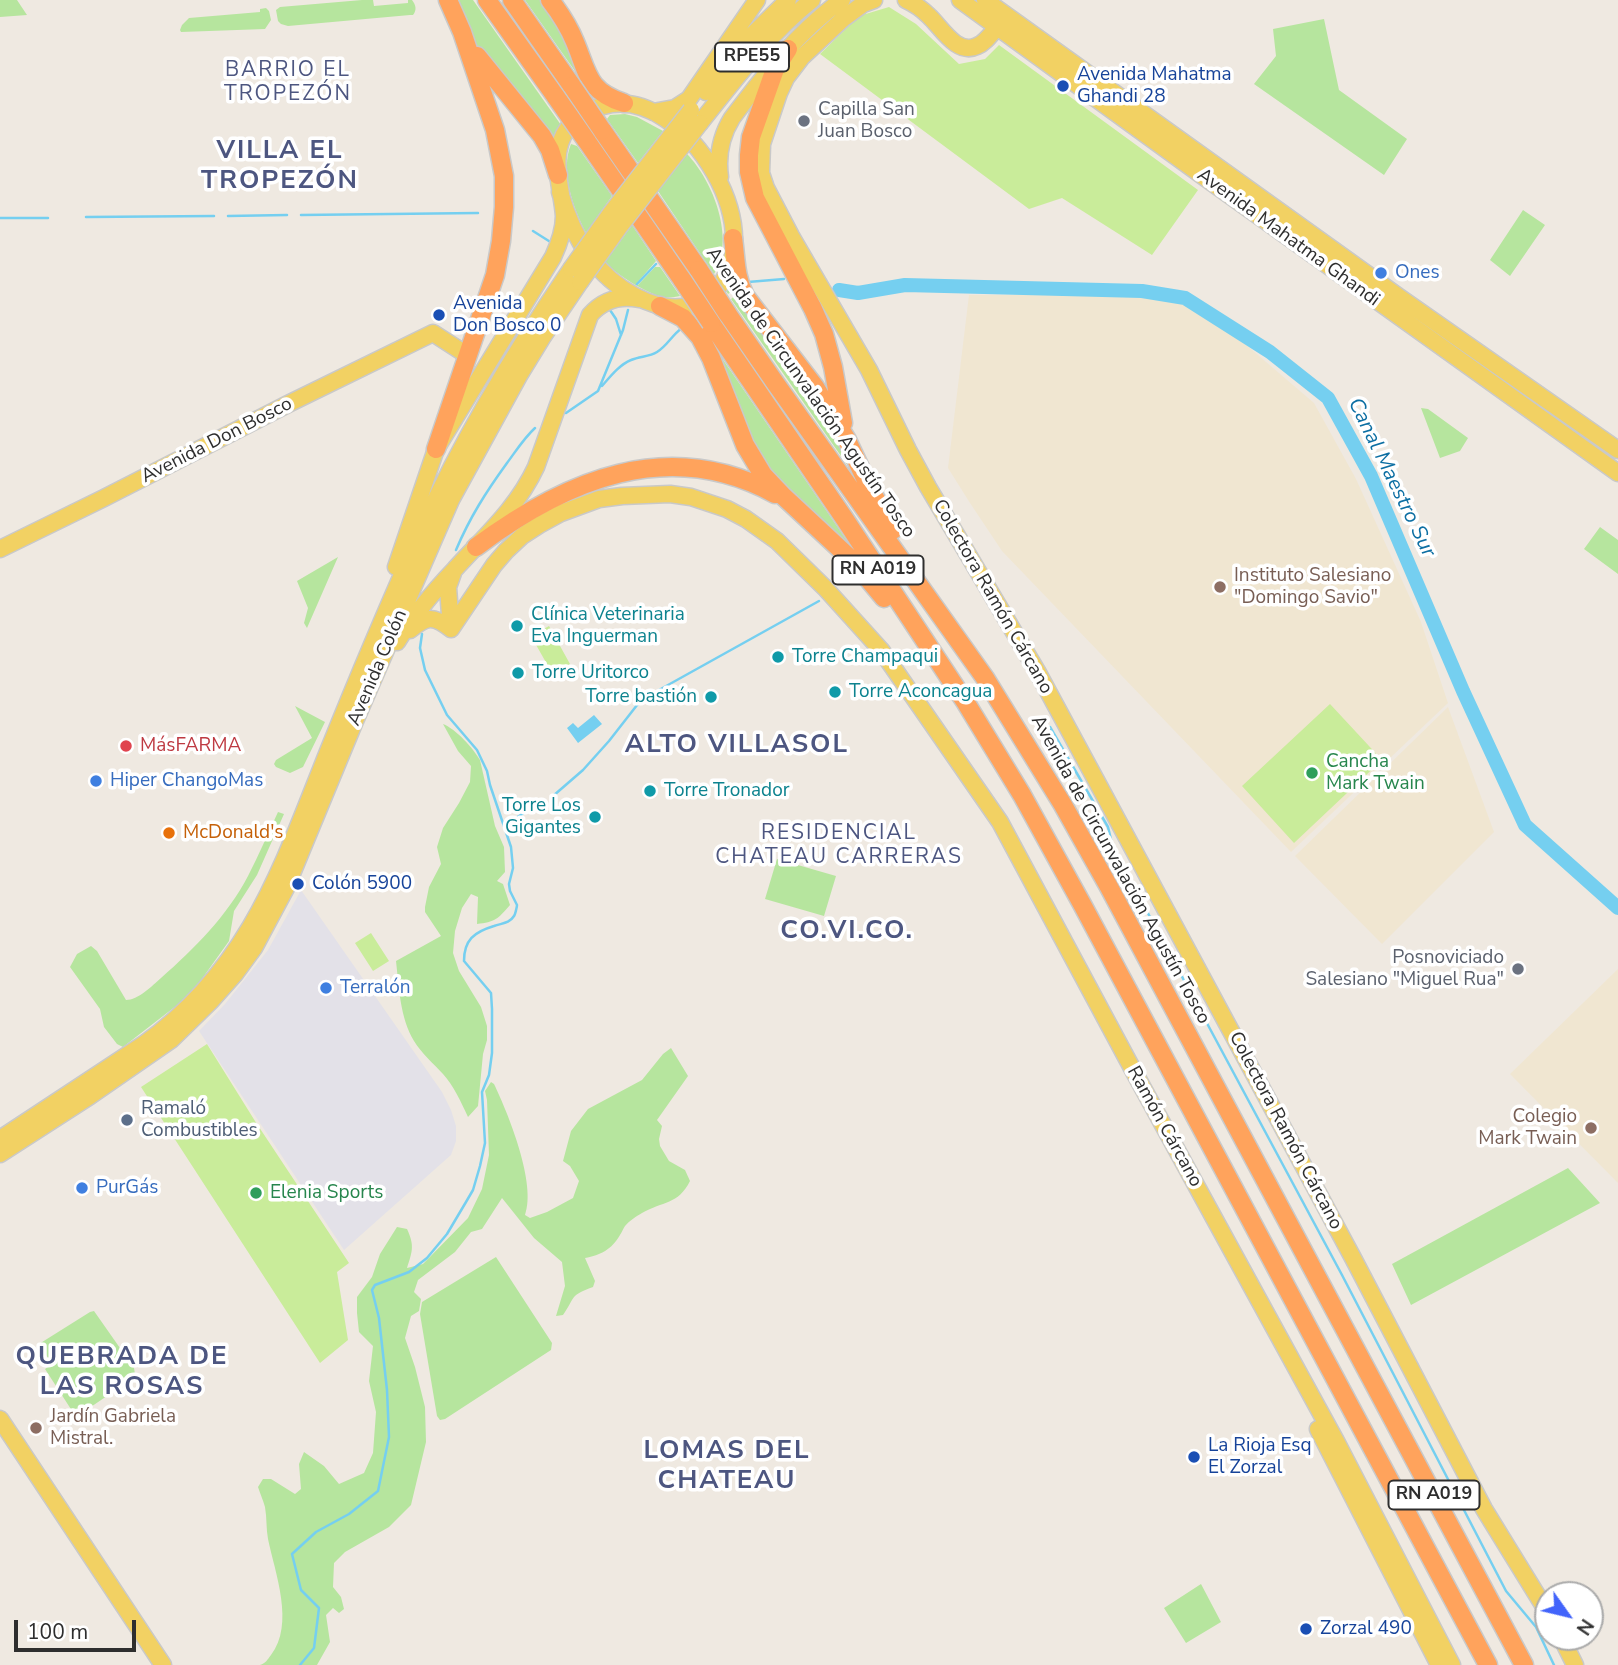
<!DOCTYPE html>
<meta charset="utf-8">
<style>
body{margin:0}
#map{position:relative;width:1618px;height:1665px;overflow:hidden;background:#efe9e1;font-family:"Nunito Sans",sans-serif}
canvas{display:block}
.north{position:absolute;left:1534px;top:1581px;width:70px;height:70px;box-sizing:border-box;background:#fff;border:2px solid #ababab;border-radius:50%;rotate:124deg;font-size:19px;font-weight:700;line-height:28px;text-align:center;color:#2e2e2e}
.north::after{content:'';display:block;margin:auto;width:24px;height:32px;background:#4264fb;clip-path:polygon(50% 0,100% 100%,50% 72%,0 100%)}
.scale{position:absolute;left:14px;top:1620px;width:122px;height:32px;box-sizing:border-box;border:4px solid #2e2e2e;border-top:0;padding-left:9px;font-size:21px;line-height:24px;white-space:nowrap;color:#2e2e2e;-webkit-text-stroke:5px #fff;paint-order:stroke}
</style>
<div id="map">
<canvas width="1618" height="1665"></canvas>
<div class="north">N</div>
<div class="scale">100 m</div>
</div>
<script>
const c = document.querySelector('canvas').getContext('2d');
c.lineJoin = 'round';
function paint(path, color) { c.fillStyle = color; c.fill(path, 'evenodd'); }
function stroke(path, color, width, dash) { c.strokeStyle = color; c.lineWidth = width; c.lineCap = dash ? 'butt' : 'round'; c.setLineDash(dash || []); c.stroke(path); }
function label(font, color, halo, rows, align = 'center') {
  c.font = font + ' "Nunito Sans",sans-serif'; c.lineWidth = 7; c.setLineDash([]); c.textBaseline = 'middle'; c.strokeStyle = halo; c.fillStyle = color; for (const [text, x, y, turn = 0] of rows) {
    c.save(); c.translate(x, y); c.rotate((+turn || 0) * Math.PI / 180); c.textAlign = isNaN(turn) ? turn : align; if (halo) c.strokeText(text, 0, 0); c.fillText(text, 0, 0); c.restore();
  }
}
const industrial = new Path2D(`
 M301 890 442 1092 451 1110 456 1126V1141L451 1155 344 1250 199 1031 225 1004 268 950Z`);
const education = new Path2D(`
 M969 295H1141L1182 302 1231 332 1314 403 1356 479 1421 622 1448 703 1291 852 1002 551 970 503 948 468Z
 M1448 707 1494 832 1382 944 1295 856Z
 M1618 969V1183L1510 1074Z`);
const green = new Path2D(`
 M0 0H17L27 15 0 17Z
 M362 0H373L374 6 408 3V0H412C416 5 417 10 413 15H410L288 26 281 24 278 21 276 10 280 7Z
 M455 0H473L561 125 553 145 486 62 474 43Z
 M525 0H543L601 99 596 101Z
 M266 8 269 11 271 20 265 29 181 32 180 30 182 25 189 18 260 12V9Z
 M1324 19 1339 90 1407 139 1384 175 1254 84 1276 56 1273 29Z
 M625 114 637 117 663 131 638 163 607 119 610 115Z
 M571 144 577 146 612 196 586 233C573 208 560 171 571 144Z
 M687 154C713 181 736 239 714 274L658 191Z
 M1523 210 1545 225 1510 276 1490 260Z
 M632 225 656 261 636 284 638 285 655 267H660L680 296C675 297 669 298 663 297 648 294 615 274 605 262Z
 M731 280 820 403 855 476 731 299 737 294 735 289 728 294 725 289Z
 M690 312 694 317 692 318 702 329 854 551 773 481 687 313Z
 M1421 408 1428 409 1468 438 1460 451 1440 458Z
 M1600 527 1618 540V574L1584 549Z
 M338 557 307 628 304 623 308 608 297 581Z
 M295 706 325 722 303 767 290 773 276 767 274 764 276 760 312 738Z
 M443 724C456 729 473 748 480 760L495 826 504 847 505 872 497 881 503 884 510 905C498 919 495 922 477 924L478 897 471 894 462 908 455 931 453 953 459 971 481 1007 487 1026V1040L483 1054 478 1106 468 1117C461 1102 454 1086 443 1074 433 1063 422 1054 414 1041 400 1018 399 987 396 961L441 936 425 912V907L429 887 441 864 437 847 443 828 459 803 470 782 471 766 458 751Z
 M278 812 284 814 257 875 234 911 229 941 194 990 176 1006 123 1047 117 1044 104 1027 100 1009 70 967 77 954 91 946 97 951 126 1000C138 1000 152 986 161 978 195 948 227 916 248 876 259 855 268 833 278 812Z
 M777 859 836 876 824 916 765 899Z
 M671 1048 688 1076 657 1120 662 1126 659 1139 660 1146 669 1161 685 1170 690 1181C678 1205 663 1201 642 1213 637 1216 629 1221 625 1226 623 1229 622 1232 620 1235 611 1250 601 1255 585 1258L595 1281 593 1287C569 1296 576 1296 563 1315L556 1316 565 1286 562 1262 534 1238 502 1198 482 1229 471 1232 455 1252 418 1280 414 1292 421 1299 419 1311 411 1316 405 1338 415 1367 425 1407 426 1442 411 1505 389 1527 345 1552 334 1563 333 1587 341 1597 344 1609 339 1613 333 1608 326 1615 330 1642 317 1665H260C266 1663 267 1660 271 1655 295 1624 275 1573 268 1539 266 1529 267 1518 265 1507 263 1500 260 1493 258 1487L263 1479H271L295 1494 301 1489 299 1464 304 1452 324 1466 339 1484 364 1473 373 1453 376 1412 369 1381 373 1346 359 1332 357 1313V1297L372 1277 380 1254 397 1227 407 1229C415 1246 412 1252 407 1268L423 1264 468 1218 482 1189 489 1155 487 1100 485 1091 491 1082 494 1084C508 1113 537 1184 525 1215L530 1218 547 1212 573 1198 579 1181 570 1166 563 1161 571 1131 588 1109 642 1080 663 1054Z
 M1568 1168 1600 1203 1411 1305 1392 1264Z
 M496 1257 552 1343 551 1350 445 1419 440 1420 437 1416 420 1314 422 1302Z
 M94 1311 134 1368 135 1374 132 1379 76 1417 45 1369 52 1364 39 1344 90 1312Z
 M1201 1584 1221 1622 1186 1643 1164 1608Z`);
const pitch = new Path2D(`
 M889 7 916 24 959 64 985 59 999 45 1198 190 1152 255 1062 198 1029 209 820 54 859 16Z
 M549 626 570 664 552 673 531 636Z
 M1330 704 1382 760 1294 843 1242 786Z
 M371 933 389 961 373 971 355 943Z
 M207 1044 255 1121 349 1263 337 1272 348 1340 320 1363 141 1087Z`);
const water = new Path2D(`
 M594 715 602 724 578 743 567 728 573 723 578 728Z`);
const stream = new Path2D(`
 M301 215 478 213
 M228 216 287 215
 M86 217 214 216
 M0 218H48
 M533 231 552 243
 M748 282 784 279
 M637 284 656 264
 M610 310 616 319 621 335
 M602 386C610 377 619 365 631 360 640 356 649 357 657 352 667 346 672 335 682 328
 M566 413 598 391 623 330 628 310
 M456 550C470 517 486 492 507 463 516 451 524 438 535 428
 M1050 727 1108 827 1113 848 1342 1275 1506 1591 1536 1627 1554 1665
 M553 796 583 770 609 741 641 700 819 601
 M505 825 530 809
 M300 1665 314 1648 319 1608 301 1590 292 1554 316 1532 349 1514 378 1491 389 1437 387 1390 379 1318 372 1290 375 1285 409 1272 427 1258 447 1234 466 1202 473 1190 480 1166 485 1143 482 1092 489 1075 492 1053V1009L491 993 464 961C464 940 474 932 494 926 502 923 509 924 514 916 515 915 517 907 517 905L510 891 509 884 513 868 511 847 490 785 487 771 477 750 447 715 425 670 420 648 422 634`);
const river = new Path2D(`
 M839 290 858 293 905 285 1142 291 1185 298 1270 352 1328 398 1371 476 1463 691 1525 825 1618 908`);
const major = new Path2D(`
 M874 0 863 4 844 18 802 57 786 78 779 93 762 144 761 173 766 188 791 236 869 370 908 450 928 487 1037 671 1097 782 1353 1258 1484 1509 1548 1613
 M906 0C915 4 922 9 929 16 941 27 957 56 977 46 985 43 991 34 997 27L996 16
 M960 0 1207 179 1618 473
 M985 0 1399 297 1618 450
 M706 92 751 36 788 0
 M653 112 675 108 689 99 757 0
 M700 123C736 78 767 36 812 0
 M720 177C717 156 721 136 732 118 764 76 798 31 842 0
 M0 549 102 499 290 403 433 333 467 355
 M396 567 436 449 553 257C559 244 564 231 564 216 562 187 548 155 568 128 576 117 590 109 603 106 686 82 783 245 706 298 684 313 658 308 635 296 594 275 572 235 560 192
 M451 629 494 565 506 551 522 536 539 525 561 513 599 499 622 496 670 494 691 497 727 509 746 519 777 541 825 588 881 650 1000 822 1133 1070 1336 1441 1452 1665
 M451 629 448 587 453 573
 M410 630C427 616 433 615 451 629
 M397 642C413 616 434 591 455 569 485 536 517 508 536 467L590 315C603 300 619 295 639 299
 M0 1139 144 1044C251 967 282 866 329 749 359 674 391 599 424 525 464 435 516 350 571 269
 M0 1154 90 1096 171 1040 211 1001 235 974 254 948 286 888 355 721 451 500 520 374 542 338 580 282
 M0 1419 163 1665
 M1318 1429 1439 1665
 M1561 1637 1575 1665`);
const highway = new Path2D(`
 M487 0 556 97
 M512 0 572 86
 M550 0C560 13 569 27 575 42 588 73 587 91 624 103
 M788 49 775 69 751 137 749 155V172L755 198 813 309 824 334 833 367 843 423
 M477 56 542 136 550 150 558 175
 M602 130 699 270
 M586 140 683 281
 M733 238C736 259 735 277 745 296L815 387 847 440 871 491 893 530
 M660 306 683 318 700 337 711 358 745 445 763 475 782 495 854 562 884 598
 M727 313 776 384 985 678 1063 805 1109 887 1524 1665
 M711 323 844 518 966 703 1022 795 1083 906 1488 1665
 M436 449 495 275 501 241 504 207V176L495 130 462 32 448 0
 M476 547C566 480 668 436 775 494`);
const majorBridge = new Path2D(`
 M571 269 611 213 691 110
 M580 282 620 226 700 123`);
const highwayBridge = new Path2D(`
 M572 86 602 130
 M556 97 586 140
 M699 270 727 313
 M683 281 711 323`);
const markers = [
 [1063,86,7,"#1a4fb4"],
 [804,121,7,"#6b7280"],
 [1381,273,7,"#3f7fe0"],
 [439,315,7,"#1a4fb4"],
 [1220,587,7,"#8d6e63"],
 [517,626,7,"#0f9aa8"],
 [778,657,7,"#0f9aa8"],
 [518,673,7,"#0f9aa8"],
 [835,692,7,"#0f9aa8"],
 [711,697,7,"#0f9aa8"],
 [126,746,7,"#e0444e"],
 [1312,773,7,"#2e9e5b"],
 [96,781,7,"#3f7fe0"],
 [650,791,7,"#0f9aa8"],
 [595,817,7,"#0f9aa8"],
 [169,833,7,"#e8710a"],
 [298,884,7,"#1a4fb4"],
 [1518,969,7,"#6b7280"],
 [326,988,7,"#3f7fe0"],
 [127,1120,7,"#5c6f8a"],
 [1591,1128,7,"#8d6e63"],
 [82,1188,7,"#3f7fe0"],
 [256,1193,7,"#2e9e5b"],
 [36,1428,7,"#8d6e63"],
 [1194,1457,7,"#1a4fb4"],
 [1306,1629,7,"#1a4fb4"]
];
const shields = [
 [752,57,74],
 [878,570,91],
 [1434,1495,91]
];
const shieldNames = [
 ["RPE55",752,57],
 ["RN A019",878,570],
 ["RN A019",1434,1495]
];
const transitNames = [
 ["Avenida Mahatma",1077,75],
 ["Ghandi 28",1077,97],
 ["Avenida",453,304],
 ["Don Bosco 0",453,326],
 ["Colón 5900",312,884],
 ["La Rioja Esq",1208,1446],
 ["El Zorzal",1208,1468],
 ["Zorzal 490",1320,1629]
];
const worshipNames = [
 ["Capilla San",818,110],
 ["Juan Bosco",818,132],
 ["Posnoviciado",1504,958,"right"],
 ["Salesiano \"Miguel Rua\"",1504,980,"right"]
];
const streetNames = [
 ["Avenida Mahatma Ghandi",1288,238,36],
 ["Avenida de Circunvalación Agustín Tosco",810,393,55],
 ["Avenida Don Bosco",217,441,-27],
 ["Colectora Ramón Cárcano",992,597,60],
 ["Avenida Colón",378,668,-67],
 ["Avenida de Circunvalación Agustín Tosco",1120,870,61],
 ["Ramón Cárcano",1164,1127,61],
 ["Colectora Ramón Cárcano",1285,1131,62]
];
const shopNames = [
 ["Ones",1395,273],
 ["Hiper ChangoMas",110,781],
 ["Terralón",340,988],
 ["PurGás",96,1188]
];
const educationNames = [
 ["Instituto Salesiano",1234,576],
 ["\"Domingo Savio\"",1234,598],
 ["Colegio",1577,1117,"right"],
 ["Mark Twain",1577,1139,"right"],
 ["Jardín Gabriela",50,1417],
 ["Mistral.",50,1439]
];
const cultureNames = [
 ["Clínica Veterinaria",531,615],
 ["Eva Inguerman",531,637],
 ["Torre Champaqui",792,657],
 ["Torre Uritorco",532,673],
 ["Torre Aconcagua",849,692],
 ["Torre bastión",697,697,"right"],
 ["Torre Tronador",664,791],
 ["Torre Los",581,806,"right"],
 ["Gigantes",581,828,"right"]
];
const healthNames = [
 ["MásFARMA",140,746]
];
const leisureNames = [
 ["Cancha",1326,762],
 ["Mark Twain",1326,784],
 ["Elenia Sports",270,1193]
];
const foodNames = [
 ["McDonald's",183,833]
];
const serviceNames = [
 ["Ramaló",141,1109],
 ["Combustibles",141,1131]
];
const neighbourhoodNames = [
 ["BARRIO EL",288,71],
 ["TROPEZÓN",288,95],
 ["RESIDENCIAL",839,834],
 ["CHATEAU CARRERAS",839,858]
];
const waterNames = [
 ["Canal Maestro Sur",1391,478,64]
];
const districtNames = [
 ["VILLA EL",280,152],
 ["TROPEZÓN",280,182],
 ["ALTO VILLASOL",737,746],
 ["CO.VI.CO.",847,932],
 ["QUEBRADA DE",122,1358],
 ["LAS ROSAS",122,1388],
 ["LOMAS DEL",727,1452],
 ["CHATEAU",727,1482]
];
paint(industrial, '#e3e1e8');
paint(education, '#f0e6d1');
paint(green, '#b6e59e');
paint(pitch, '#c9ec9a');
paint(water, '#75cff0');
stroke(stream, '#75cff0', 2.5);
stroke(river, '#75cff0', 14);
stroke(major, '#c9c9c9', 19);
stroke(highway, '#c9c9c9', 21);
stroke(major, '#f2d163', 16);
stroke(highway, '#ffa35c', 18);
stroke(majorBridge, '#c9c9c9', 19, []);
stroke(highwayBridge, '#c9c9c9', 21, []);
stroke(majorBridge, '#f2d163', 16);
stroke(highwayBridge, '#ffa35c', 18);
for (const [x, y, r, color] of markers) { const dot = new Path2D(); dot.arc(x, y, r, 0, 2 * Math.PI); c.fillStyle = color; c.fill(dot); stroke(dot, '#fff', 2.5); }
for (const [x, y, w] of shields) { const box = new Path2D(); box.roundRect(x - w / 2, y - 14.5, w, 29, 5); c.fillStyle = '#fff'; c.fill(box); stroke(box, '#2e2e2e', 2); }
label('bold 18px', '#2e2e2e', null, shieldNames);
label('19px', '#164399', '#fff', transitNames, 'left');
label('19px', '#5b616d', '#fff', worshipNames, 'left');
label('19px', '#2e2e2e', '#fff', streetNames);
label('19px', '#366cbe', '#fff', shopNames, 'left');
label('19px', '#785e54', '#fff', educationNames, 'left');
label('19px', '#0d838f', '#fff', cultureNames, 'left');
label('19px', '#be3a42', '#fff', healthNames, 'left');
label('19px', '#27864d', '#fff', leisureNames, 'left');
label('19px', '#c56008', '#fff', foodNames, 'left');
label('19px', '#4e5e75', '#fff', serviceNames, 'left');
c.letterSpacing = '2px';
label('21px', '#4d5680', '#fff', neighbourhoodNames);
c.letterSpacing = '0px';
label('italic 21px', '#0d6fa3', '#fff', waterNames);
c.letterSpacing = '2px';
label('bold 26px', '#4d5680', '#fff', districtNames);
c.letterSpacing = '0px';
</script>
